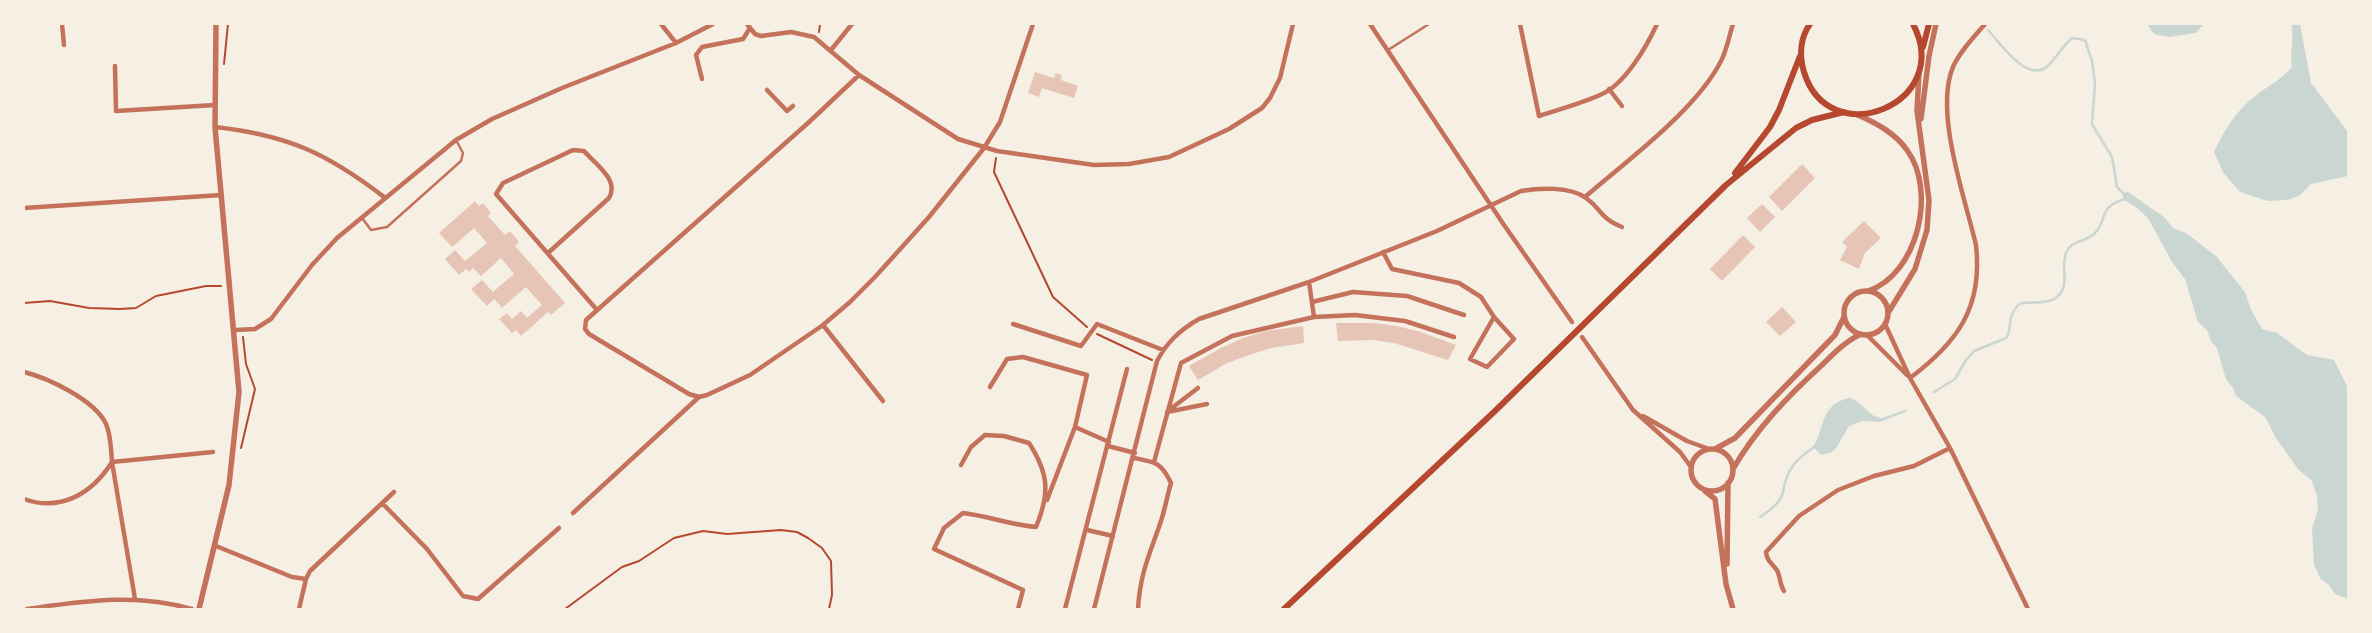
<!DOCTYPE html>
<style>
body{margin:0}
#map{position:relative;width:2372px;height:633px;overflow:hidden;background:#f6efe4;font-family:"Work Sans",sans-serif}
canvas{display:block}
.frame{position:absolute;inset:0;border:25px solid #f6efe4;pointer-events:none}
</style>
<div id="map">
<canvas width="2372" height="633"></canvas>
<div class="frame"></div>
</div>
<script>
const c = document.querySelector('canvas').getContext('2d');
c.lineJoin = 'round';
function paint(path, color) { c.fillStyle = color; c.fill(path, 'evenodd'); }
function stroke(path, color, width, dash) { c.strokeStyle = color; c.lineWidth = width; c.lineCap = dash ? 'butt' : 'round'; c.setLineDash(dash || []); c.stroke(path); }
const water = new Path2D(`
 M2147 24H2204L2196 33 2170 37 2154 34Z
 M2291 24H2300L2311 83 2348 132V176L2311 184 2299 196 2287 200 2268 201 2240 192 2223 172 2214 152C2225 129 2235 112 2255 96 2268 86 2281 80 2292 67 2289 52 2295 36 2291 24Z
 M2128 192 2164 217 2173 228 2186 233 2216 256 2245 292 2251 310 2262 329 2277 333 2307 355 2334 360 2348 388V599L2335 594 2330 586 2320 578 2314 564 2312 529 2318 509 2317 496 2312 481 2298 469 2276 438 2265 417 2236 396 2233 388 2226 379 2217 348 2211 341 2207 330 2198 322 2185 279 2172 262 2148 218 2137 208 2123 199V193Z
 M1849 398C1865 402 1866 416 1881 418V422L1862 421 1849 426 1837 447 1832 452 1821 455 1813 447C1826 427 1819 405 1849 398Z`);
const stream = new Path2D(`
 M1988 30C2001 44 2028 85 2049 65 2057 56 2063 46 2072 38L2085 40 2092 61 2095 83 2092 124 2112 157 2117 187 2125 195
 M1934 392 1955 379 1966 360 1974 351 2006 338C2014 325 2005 319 2019 304 2030 301 2048 305 2057 297 2071 285 2060 268 2066 253 2072 239 2084 243 2094 234 2108 221 2097 207 2125 199
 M1881 420 1905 411
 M1760 517C1769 511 1778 505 1782 495 1784 490 1784 485 1786 480 1790 465 1801 456 1813 448`);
const building = new Path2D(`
 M1035 72 1054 78 1056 73 1062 75 1061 80 1078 86 1074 98 1042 88 1039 97 1028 93Z
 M1802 164 1815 178 1782 211 1769 197Z
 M475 201 479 206 483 203 491 213 488 216 505 235 510 231 519 242 515 246 565 303 551 315 548 312 521 336 516 330 512 333 499 319 507 313 512 319 521 311 527 318 542 305 526 287 502 308 494 299 487 306 471 289 482 280 493 292 514 274 501 258 481 276 473 268 469 272 466 269 459 275 445 259 455 250 465 261 487 243 474 228 452 247 439 233Z
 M1762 204 1775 217 1760 232 1747 218Z
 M1864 221 1881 238 1865 253 1859 269 1840 260 1847 247 1842 242Z
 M1743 235 1755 247 1722 281 1710 269Z
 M1782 307 1796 322 1780 336 1766 322Z
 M1336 323H1373L1397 326 1421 332 1456 345 1448 360 1394 343 1372 340 1338 341Z
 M1303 326 1304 343 1271 348 1249 355 1227 363 1198 380 1189 366 1221 348 1243 338 1266 331Z`);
const path = new Path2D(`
 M819 32 820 24
 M224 64 228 24
 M996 158 994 172 1053 297 1087 327
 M24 303 50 301 89 308 120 309 136 308 156 296 206 286H221
 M1097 334 1152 360
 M241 448 255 389 246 364 243 337
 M565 609 622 567 639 561 674 538 703 531 727 534 781 530 797 532 808 538 822 548 831 561 832 595 829 609`);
const service = new Path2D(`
 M1388 50 1429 24
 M362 218 371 230 387 227 461 161 463 153 456 140`);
const minor = new Path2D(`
 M62 24 64 45
 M661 24 676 43
 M747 24 755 34 761 36 791 32 814 37 859 75 958 139 997 151 1094 165 1129 164 1169 157 1229 129 1262 108 1270 98 1280 78 1293 24
 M1370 24 1504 225 1572 322
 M1520 24 1539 116C1560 109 1583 103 1602 94 1625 84 1647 46 1657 24
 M831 50 852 24
 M115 66 116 111 215 105
 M859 75 808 123 586 320 585 329 589 334 689 394 699 397 707 395 750 375 823 325 850 302 875 277 929 217 984 148 1000 122 1033 24
 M702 79 696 55 702 47 743 39 750 28
 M1609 89 1622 106
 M767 90 787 111 793 106
 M215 127C287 135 327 153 384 197
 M1585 197C1628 160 1696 110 1721 61 1727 50 1729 36 1733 24
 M24 208 221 195
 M1383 252 1392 269 1459 283 1481 297 1494 317 1470 359 1487 367 1514 339 1494 317
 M548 253 609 198C620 180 595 164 584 151L573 150 503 183 496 194 597 310
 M1309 282 1314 317
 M1312 302 1353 292 1407 296 1464 315
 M1013 324 1081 346 1097 324 1163 350
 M1885 324 1910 378 1950 448 2028 609
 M823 325 883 401
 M236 330 255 329 271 319 312 265 337 238 456 140 492 119 562 88 676 43 713 24
 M1867 335 1907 375
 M1582 337 1633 410 1680 452 1691 467
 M24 372C48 378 95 400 106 424 111 435 111 450 112 462L135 599
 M1910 378C1958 342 1983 307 1976 245 1965 198 1934 112 1953 67 1960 51 1974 37 1985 24
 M990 387 1007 359 1023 357 1087 375 1075 427 1109 442
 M1168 411 1198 388
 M1167 412 1207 404
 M1643 416 1687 441 1709 449
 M1108 446 1135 453
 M1134 458C1155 462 1161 462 1171 483 1167 496 1165 510 1160 524 1149 556 1140 574 1138 609
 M1154 462 1181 363 1232 336 1314 317 1355 315 1405 321 1454 337
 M961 465 971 447 985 435 1004 436 1029 443C1049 474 1050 493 1036 527 1011 525 988 516 963 513L944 528 934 549 1023 590 1018 609
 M24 499C60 512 92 494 112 462L213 452
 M1047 500 1075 427
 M382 503 427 549 463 596 478 599 559 528
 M573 513 699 397
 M1087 530 1113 536
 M216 546 292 577 306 579 299 609
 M306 579 310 571 394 492
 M1784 591C1779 584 1781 575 1776 569 1771 562 1767 561 1766 552L1799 516 1838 490 1874 476 1914 466 1950 448
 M27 609C86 601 134 593 192 609
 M1065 609 1127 369
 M1094 609 1157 361C1167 342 1180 330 1199 319L1309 282 1437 231 1521 191C1539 188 1570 186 1586 198 1602 209 1599 218 1622 227`);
const tertiary = new Path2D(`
 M1858 115C1876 123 1895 133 1907 150 1937 191 1918 274 1868 291
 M1921 119 1929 56 1936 24
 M1844 313a22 22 0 1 1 44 0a22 22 0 1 1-44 0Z
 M1888 313 1915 269 1927 230 1929 200 1917 111 1919 73
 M1715 449 1735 438 1835 335 1844 317
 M1691 470a21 21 0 1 1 42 0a21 21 0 1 1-42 0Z
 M1733 469C1756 429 1788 396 1822 365 1834 353 1846 341 1861 334
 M1705 491 1715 499 1726 584 1733 609
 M1727 564 1728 483
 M199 609 229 485 239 392 215 127 216 24`);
const secondary = new Path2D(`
 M1810 24C1800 38 1799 56 1804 72 1829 154 1955 104 1913 24
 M1923 47 1929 24
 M1735 173 1770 127 1779 110 1800 56
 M1284 609 1495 411 1726 185 1796 128 1812 120 1844 112`);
paint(water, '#c9d6d2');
stroke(stream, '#c9d6d2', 2.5);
paint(building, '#e6c5b7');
stroke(path, '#b5482f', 2);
stroke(service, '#c5725c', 2.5);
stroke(minor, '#c5725c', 4.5);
stroke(tertiary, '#c5725c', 5.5);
stroke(secondary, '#b5482f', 6);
</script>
